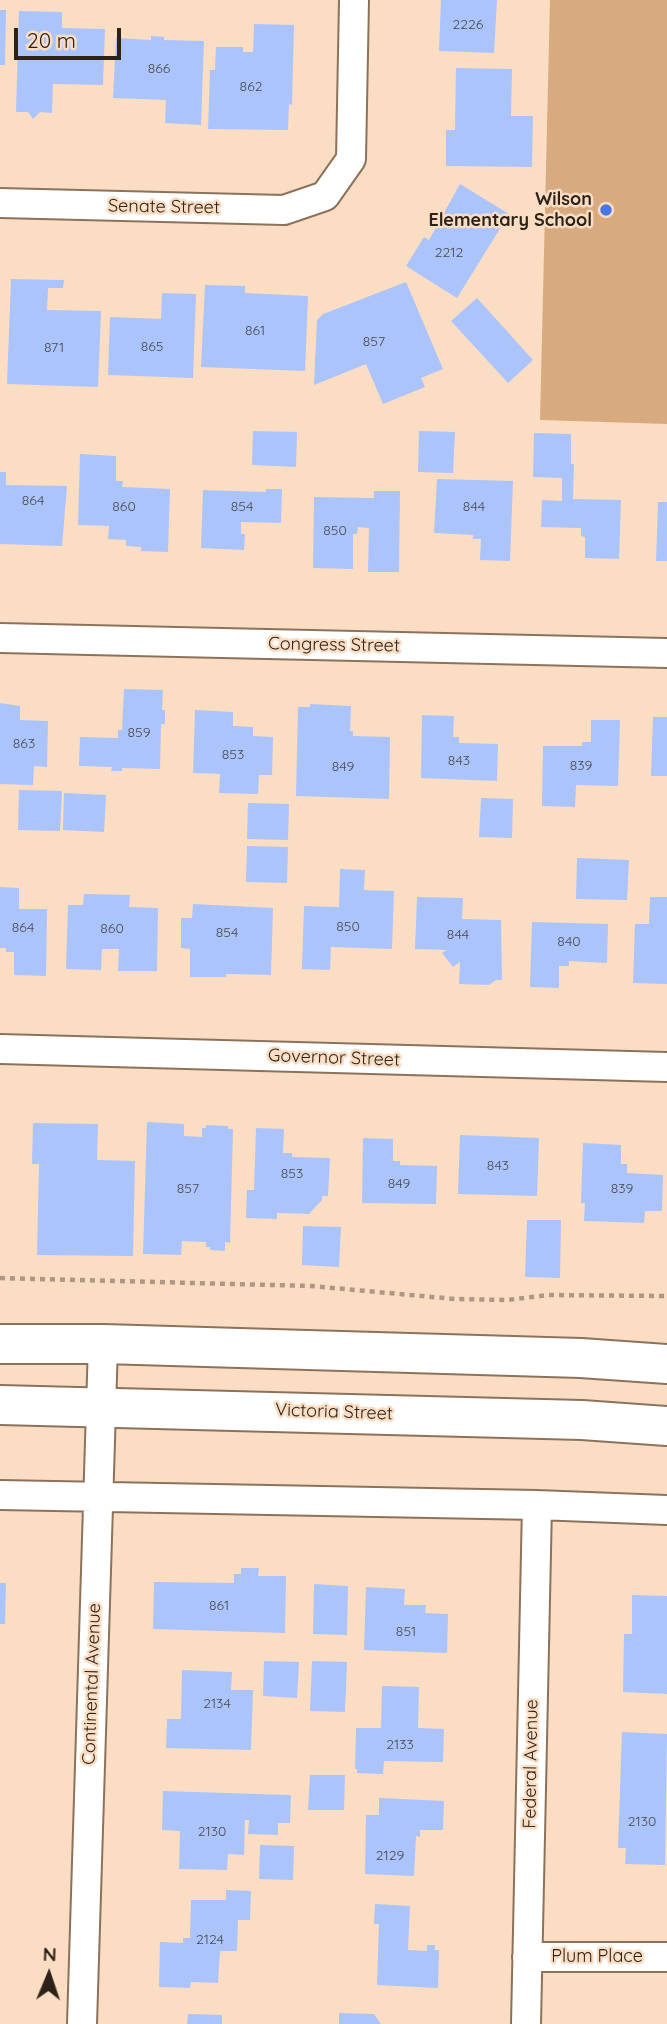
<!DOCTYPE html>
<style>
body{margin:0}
#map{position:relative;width:667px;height:2024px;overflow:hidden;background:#fbddc4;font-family:Quicksand,sans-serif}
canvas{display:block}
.north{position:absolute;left:14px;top:1940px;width:70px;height:70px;-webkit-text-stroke:5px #fbddc4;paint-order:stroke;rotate:2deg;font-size:19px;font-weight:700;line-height:28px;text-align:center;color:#2d2219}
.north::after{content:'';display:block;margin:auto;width:24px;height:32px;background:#2d2219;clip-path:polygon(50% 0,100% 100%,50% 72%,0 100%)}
.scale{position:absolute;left:14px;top:28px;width:107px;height:32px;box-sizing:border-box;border:4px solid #2d2219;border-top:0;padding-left:9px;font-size:21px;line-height:24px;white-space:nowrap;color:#2d2219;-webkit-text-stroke:5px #fbddc4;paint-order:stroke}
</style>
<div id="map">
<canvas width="667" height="2024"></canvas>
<div class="north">N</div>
<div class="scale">20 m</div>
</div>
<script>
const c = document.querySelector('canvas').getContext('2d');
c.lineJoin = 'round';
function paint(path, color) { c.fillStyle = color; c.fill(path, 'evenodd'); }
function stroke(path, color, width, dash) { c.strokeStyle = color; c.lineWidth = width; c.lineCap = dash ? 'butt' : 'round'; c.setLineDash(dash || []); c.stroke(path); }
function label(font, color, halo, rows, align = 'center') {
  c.font = font + ' Quicksand,sans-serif'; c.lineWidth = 5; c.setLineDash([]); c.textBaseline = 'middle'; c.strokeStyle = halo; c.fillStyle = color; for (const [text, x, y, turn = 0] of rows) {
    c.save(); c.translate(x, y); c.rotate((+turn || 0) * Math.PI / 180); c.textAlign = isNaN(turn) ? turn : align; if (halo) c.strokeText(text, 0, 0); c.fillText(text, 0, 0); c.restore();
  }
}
const green = new Path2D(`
 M550 0H667V424L540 420Z`);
const building = new Path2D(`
 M441 0H497L494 53 439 51Z
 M0 10H6L5 65H0Z
 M19 11 62 12V28L105 29 103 85 53 84 52 113 40 112 33 119 28 112H16Z
 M254 24 294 25 292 105 289 104 288 130 208 129 210 70H215L216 47H243V52H253Z
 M151 36 164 37V40L204 41 201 125 165 123 166 100 113 98 116 38 151 40Z
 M456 68 512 69 511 116H533L532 167 446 166V130H455Z
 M460 184 509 214 457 298 406 266 424 237 429 240Z
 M11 279 64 280 63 288H48L47 310 101 311 98 387 7 384Z
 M406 282 443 369 421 378 425 387 383 404 366 364 314 385 317 320 323 314Z
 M205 285 245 286V293L308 296 305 371 201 367Z
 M162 293 196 294 193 378 108 375 110 317 161 319Z
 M477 298 533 360 508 383 451 321Z
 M253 431 297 432 296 467 252 465Z
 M419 431 455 432 453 473 418 472Z
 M534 433 571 434V464H574L573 499 621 500 619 559 585 558V537L581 536V528L541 527 542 500 562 501V478L533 477Z
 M80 454 116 456V481H123L122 487 170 489 168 552 141 551V547L126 546V540L108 539 109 526 78 525Z
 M0 472H6V485L67 486 62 546 0 544Z
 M437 479 513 481 510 561 480 560 481 539H473V535L434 533Z
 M266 489H282L281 523 241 522V534H245L244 550 201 548 203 490 266 492Z
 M374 491H400L399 572H368L369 528 358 527 357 534H353V569L313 568 314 497 374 498Z
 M658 502H667V561H656Z
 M124 689 163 690 162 710H165V724H161L160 769 122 768V771H111L112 767 79 766 80 737 118 738V730H122Z
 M0 703 20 706V720L48 721 47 767 34 766 33 785 0 784Z
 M310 704 351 706 350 731H353V736L390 737 389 799 296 796 298 707H310Z
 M195 710 233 712V726L253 727V736L273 737 272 775H259L258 794 219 793 220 774 193 773Z
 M422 715 454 716 453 737H459V743L498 744 497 781 421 778Z
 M653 717H667V776H651Z
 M591 720H620L618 786 576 785 575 807 542 806 543 746H582V742H591Z
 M19 790 62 791 60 831 18 830Z
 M64 793 106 795 104 832 63 830Z
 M481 798 513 799 512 838 479 837Z
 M248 803 289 804 288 840 247 839Z
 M247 846 288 847 287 883 246 882Z
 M577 858 629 860 627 900 576 899Z
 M340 869 365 870 364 890 394 891 392 949 331 947 330 970 302 969 304 906 339 907Z
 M0 887 19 888V909H47L46 976 14 975V952H6V948H0Z
 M84 894 130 895 129 907 158 908 157 971H118L119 949H102L101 970 66 969 68 905H83Z
 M417 897 463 898 462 919 501 920 502 980H496L489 985 459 984 460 962 453 967 442 953 447 950 415 949Z
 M650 897H667V984L633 983 635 924H649Z
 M193 904 273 908 271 975 226 974V977H190V949L181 948V918H192Z
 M532 922 608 924 607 963 569 961V966H559V988L530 987Z
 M147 1122 184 1124V1136L202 1137V1128H206V1125L228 1126V1129H233L230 1243 225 1242V1251L210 1250V1247H206V1242L182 1241 181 1255 143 1254Z
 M33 1123 98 1124 97 1160 135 1161 133 1256 37 1255 39 1164H32Z
 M256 1128 284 1129 283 1153H292V1157L330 1158 328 1196H322V1200L309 1214 277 1213V1219L246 1218 247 1190H254Z
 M460 1135 539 1138 537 1196 458 1194Z
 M363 1138 393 1139V1161H400V1165L437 1166 436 1204 362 1203Z
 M583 1143 621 1145V1164H627V1173L663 1175 662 1211H645L644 1223 584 1221 585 1203H581Z
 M527 1220H561L560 1278 525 1277Z
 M303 1226 341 1227 339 1267 302 1265Z
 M241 1568H259L258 1576H286L285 1633 153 1629 154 1582 234 1583V1574H241Z
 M0 1583H6L5 1624H0Z
 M314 1584 348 1586 347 1635 313 1634Z
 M366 1587 405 1589 404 1605H426L425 1613 448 1614 447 1653 364 1650Z
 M632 1595 667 1596V1694L623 1692 624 1634H632Z
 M264 1661 299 1662 297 1698 263 1696Z
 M312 1661 347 1662 345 1712 310 1711Z
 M182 1670 232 1672 231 1690H253L251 1750 166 1748 167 1719H181Z
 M382 1686 419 1687 418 1728 444 1729 443 1762 384 1761 383 1774 357 1773V1769H355L356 1728H381Z
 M622 1732 667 1734 665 1865 625 1864 626 1848H618Z
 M310 1775H345L344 1810H308Z
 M163 1791 291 1795 290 1823H278V1835L248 1834 249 1820H245L244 1855 228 1854 227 1870 179 1869 180 1831 162 1830Z
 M379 1798 444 1801 443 1830H420V1837L416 1836 414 1876 365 1874 366 1815H379Z
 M260 1845 294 1846 293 1880 259 1879Z
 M226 1890 251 1891 250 1920H238L237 1951H220L218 1983 191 1982 190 1988 159 1987 160 1942 183 1943V1938H190L191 1900H226Z
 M375 1904 410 1906 408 1950 427 1951V1945H435V1950H439L438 1988 377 1985 379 1924H374Z
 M339 2013 374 2014 381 2024H339Z
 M188 2014 222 2015V2024H187Z`);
const path = new Path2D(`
 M0 1278 311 1286 455 1299 507 1300 549 1295 667 1296`);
const minor = new Path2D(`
 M0 203 284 210 325 196 351 159 354 0
 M0 638 667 653
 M0 1049 667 1067
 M0 1495 537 1505 667 1510
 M527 1957H667
 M82 2024 103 1344
 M526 2024 537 1505`);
const secondary = new Path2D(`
 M0 1344H103L581 1358 667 1364
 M0 1405 582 1420 667 1426`);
const markers = [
 [606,210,7,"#4976e8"]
];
const numberNames = [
 ["2226",468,25],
 ["866",159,69],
 ["862",251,87],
 ["2212",449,253],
 ["861",255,331],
 ["857",374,342],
 ["865",152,347],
 ["871",54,348],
 ["864",33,501],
 ["860",124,507],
 ["854",242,507],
 ["844",474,507],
 ["850",335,531],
 ["859",139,733],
 ["863",24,744],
 ["853",233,755],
 ["843",459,761],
 ["839",581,766],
 ["849",343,767],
 ["850",348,927],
 ["864",23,928],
 ["860",112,929],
 ["854",227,933],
 ["844",458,935],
 ["840",569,942],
 ["843",498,1166],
 ["853",292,1174],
 ["849",399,1184],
 ["857",188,1189],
 ["839",622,1189],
 ["861",219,1606],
 ["851",406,1632],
 ["2134",217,1704],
 ["2133",400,1745],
 ["2130",642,1822],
 ["2130",212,1832],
 ["2129",390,1856],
 ["2124",210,1940]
];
const poiNames = [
 ["Wilson",592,200],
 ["Elementary School",592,221]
];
const streetNames = [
 ["Senate Street",164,207,1],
 ["Congress Street",334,645,1],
 ["Governor Street",334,1058,2],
 ["Victoria Street",334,1412,2],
 ["Continental Avenue",92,1684,-88],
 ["Federal Avenue",531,1764,-89],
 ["Plum Place",597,1957]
];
paint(green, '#d8aa80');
paint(building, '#abc4fb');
stroke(minor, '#8c725b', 32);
stroke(secondary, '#8c725b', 42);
stroke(path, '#ae9784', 4.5, [5, 5]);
stroke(minor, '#fff', 28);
stroke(secondary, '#fff', 38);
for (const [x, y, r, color] of markers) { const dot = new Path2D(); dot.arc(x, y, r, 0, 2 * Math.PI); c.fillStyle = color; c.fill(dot); stroke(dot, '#fbddc4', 2.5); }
label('14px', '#4c4a52', null, numberNames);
label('bold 18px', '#2d2219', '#fbddc4', poiNames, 'right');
label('18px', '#2d2219', '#fbddc4', streetNames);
</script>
